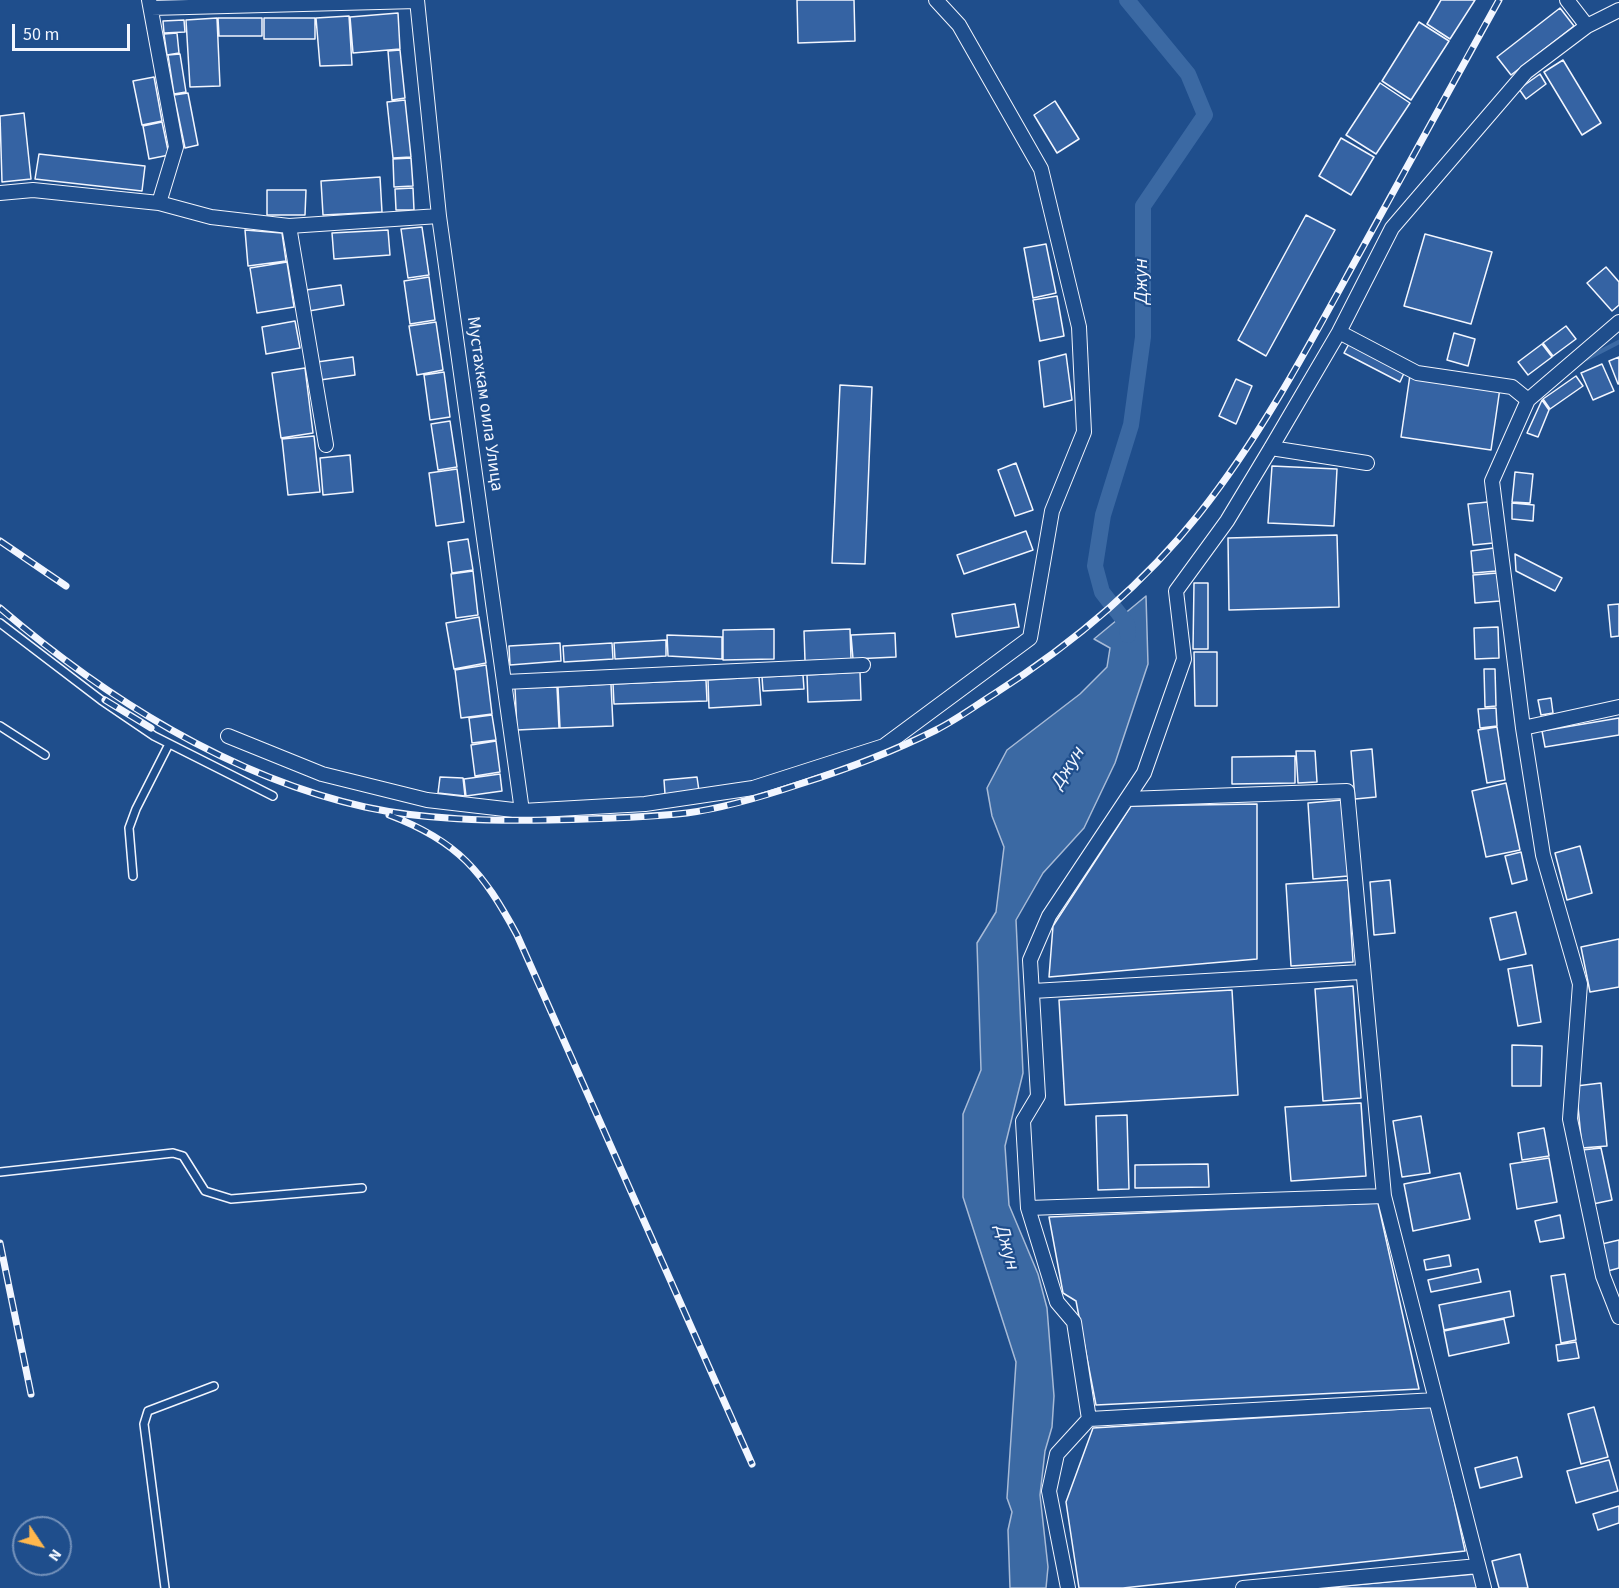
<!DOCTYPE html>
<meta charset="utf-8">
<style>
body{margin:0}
#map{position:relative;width:1619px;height:1588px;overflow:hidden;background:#1f4e8c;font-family:"Source Sans 3",sans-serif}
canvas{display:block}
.north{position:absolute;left:12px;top:1516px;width:60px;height:60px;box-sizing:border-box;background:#1f4e8c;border:2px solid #7391ba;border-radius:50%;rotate:125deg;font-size:16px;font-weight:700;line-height:24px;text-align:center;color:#f2f6ff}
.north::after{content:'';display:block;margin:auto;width:21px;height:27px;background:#ffb74d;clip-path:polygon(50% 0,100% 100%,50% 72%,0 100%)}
.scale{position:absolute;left:12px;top:24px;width:118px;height:27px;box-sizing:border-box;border:3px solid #f2f6ff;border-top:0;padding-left:8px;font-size:18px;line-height:21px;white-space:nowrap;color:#f2f6ff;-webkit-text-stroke:4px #1f4e8c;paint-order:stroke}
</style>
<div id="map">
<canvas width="1619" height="1588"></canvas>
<div class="north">N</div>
<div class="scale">50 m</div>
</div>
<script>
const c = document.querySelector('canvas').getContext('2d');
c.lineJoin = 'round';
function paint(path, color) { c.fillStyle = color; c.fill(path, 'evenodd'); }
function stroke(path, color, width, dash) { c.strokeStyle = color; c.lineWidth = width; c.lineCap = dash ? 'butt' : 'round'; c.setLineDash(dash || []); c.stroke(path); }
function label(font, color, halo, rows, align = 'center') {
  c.font = font + ' "Source Sans 3",sans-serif'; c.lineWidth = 4.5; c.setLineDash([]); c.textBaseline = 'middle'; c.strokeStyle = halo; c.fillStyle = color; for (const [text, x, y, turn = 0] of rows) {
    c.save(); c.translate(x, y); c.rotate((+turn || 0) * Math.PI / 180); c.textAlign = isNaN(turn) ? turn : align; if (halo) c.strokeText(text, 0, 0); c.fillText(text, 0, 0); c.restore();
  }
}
const water = new Path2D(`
 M1146 596 1148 664 1115 763 1084 828 1043 873 1016 920 1023 1073 1005 1146 1009 1205 1038 1274 1047 1308 1054 1396 1052 1427 1045 1451 1040 1495 1048 1567 1046 1588H1010L1008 1530 1012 1512 1007 1498 1016 1362 963 1197V1114L981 1070 977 943 996 912 1004 847 992 816 987 788 1007 750 1080 694 1107 667 1110 648 1094 639Z`);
const stream = new Path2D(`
 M1586 359 1619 342`);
const canal = new Path2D(`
 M1127 0 1188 74 1205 115 1143 206V337L1131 425 1103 515 1095 566 1102 592 1127 624 1128 635`);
const building = new Path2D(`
 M797 0H854L855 41 798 43Z
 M1441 0H1475L1450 39 1427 24Z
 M1560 8 1574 26 1511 75 1497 57Z
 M398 13 400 49 353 53 350 17Z
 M349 16 352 65 320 66 316 18Z
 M217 18 220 86 190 87 186 20Z
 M218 18H262V36H219Z
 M264 18H315V39H264Z
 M184 20 185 32 164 33 163 21Z
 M1419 22 1449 41 1411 100 1382 81Z
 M177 33 179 53 167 55 164 34Z
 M400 50 405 98 392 100 388 51Z
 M180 54 186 92 174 94 168 55Z
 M1563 60 1601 123 1582 135 1544 72Z
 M1540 74 1546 84 1526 99 1519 89Z
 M154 77 162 121 142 125 133 81Z
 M1380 83 1410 103 1376 154 1346 135Z
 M188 93 198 145 185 148 174 95Z
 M405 100 411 157 393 158 387 102Z
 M1055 101 1079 139 1057 153 1034 115Z
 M24 113 31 179 2 182 0 116Z
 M162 122 169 155 149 159 143 126Z
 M1341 138 1374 157 1351 195 1319 176Z
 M39 154 145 166 142 191 35 179Z
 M411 158 413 186 394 187 393 159Z
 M380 177 382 212 323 215 321 181Z
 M413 188 414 210H396L395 189Z
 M267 190H306L305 215H267Z
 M1306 215 1335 230 1266 356 1238 340Z
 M422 227 429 275 408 278 401 229Z
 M245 230 282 233 286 261 248 266Z
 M388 230 390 255 334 259 332 233Z
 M1425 234 1492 252 1471 324 1404 306Z
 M1046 244 1056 293 1033 298 1024 248Z
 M287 262 294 307 257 313 250 268Z
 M1606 267 1619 282V305L1612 311 1587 283Z
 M429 277 435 320 410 324 404 281Z
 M341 285 344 305 309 311 306 290Z
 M1057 296 1064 336 1040 341 1033 300Z
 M295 321 300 348 266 354 262 327Z
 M436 322 443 370 417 375 409 326Z
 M1566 326 1576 339 1553 356 1543 343Z
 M1454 333 1475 339 1468 366 1447 360Z
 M1350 342 1405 371 1400 382 1344 353Z
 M1542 344 1552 357 1528 375 1518 362Z
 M1066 354 1072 400 1044 407 1039 361Z
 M353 357 355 375 320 380 317 362Z
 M1619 357V384H1618L1609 361Z
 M1602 364 1614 391 1593 400 1581 373Z
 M305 368 313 433 281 438 272 373Z
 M444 372 450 417 430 420 424 375Z
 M1410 375 1500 388 1491 450 1401 437Z
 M1576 376 1583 386 1550 409 1543 399Z
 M1236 379 1252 386 1236 424 1219 416Z
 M840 385 872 387 865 564 832 563Z
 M1542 400 1549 410 1538 437 1527 433Z
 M450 421 457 467 438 470 431 424Z
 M314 436 320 492 288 495 282 439Z
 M350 455 353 492 323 495 320 458Z
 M1016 463 1033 510 1015 516 998 470Z
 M1272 466 1337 469 1334 526 1268 523Z
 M457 469 464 522 436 526 429 473Z
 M1515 472 1533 474 1530 503 1512 502Z
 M1488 502 1493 543 1473 545 1468 504Z
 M1512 503 1534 505 1533 521 1512 519Z
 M1026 531 1033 550 964 574 957 555Z
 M1337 535 1339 607 1229 610 1228 538Z
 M468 539 473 570 452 573 448 542Z
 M1494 548 1497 571 1473 573 1471 551Z
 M1515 554 1562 578 1555 591 1516 571Z
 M473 571 478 615 456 618 451 574Z
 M1497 573 1500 601 1475 603 1473 575Z
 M1194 583H1208V649H1193Z
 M1015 604 1019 627 956 637 952 614Z
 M1619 604V636L1611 637 1608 605Z
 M479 617 486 663 454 669 446 623Z
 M1498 627 1499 658 1475 659 1474 628Z
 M774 629V659L723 660V630Z
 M850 629 851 659 805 661 804 631Z
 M895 633 896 657 853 659 851 635Z
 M667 635 722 637V659L668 656Z
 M666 640V656L615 659 614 643Z
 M560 643 561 661 510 665 509 646Z
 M612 643 613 659 564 662 563 646Z
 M1194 652H1217V706H1195Z
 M486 665 492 714 461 718 455 670Z
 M1484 669H1495L1496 706 1485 707Z
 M860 672 861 700 808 702 807 675Z
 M803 675 804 689 763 691 762 677Z
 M759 677 761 705 709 708 708 680Z
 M706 680 707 701 614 704 613 684Z
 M611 684 613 726 560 728 558 687Z
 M557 687 559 728 517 730 515 688Z
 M1551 698 1553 713 1541 715 1538 700Z
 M1496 708 1497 726 1480 728 1478 709Z
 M492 715 496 740 472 743 469 718Z
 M1619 718V735L1545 747 1542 731Z
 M1497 727 1505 780 1487 783 1478 730Z
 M496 741 500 772 475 776 471 745Z
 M1372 749 1376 797 1355 799 1351 751Z
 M1296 751H1315L1317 782 1298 783Z
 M1295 756V783L1232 784V757Z
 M500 774 502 791 466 796 464 779Z
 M440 777 463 778 465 796 438 793Z
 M697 777 699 791 665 794 664 780Z
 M1506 783 1520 850 1486 857 1472 791Z
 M1342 800 1348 876 1313 879 1308 803Z
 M1257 804V959L1049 977 1053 926 1131 806Z
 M1580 846 1592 893 1567 900 1555 853Z
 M1521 852 1527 880 1512 884 1505 856Z
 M1348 880 1353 962 1291 966 1286 884Z
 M1390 880 1395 933 1374 935 1370 882Z
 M1516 912 1526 954 1500 960 1490 918Z
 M1619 939V987L1590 992 1581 947Z
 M1532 965 1541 1022 1518 1026 1508 969Z
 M1353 986 1361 1098 1323 1101 1315 989Z
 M1232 990 1238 1095 1065 1105 1059 1000Z
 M1512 1045 1542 1046 1541 1086H1512Z
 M1601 1083 1607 1146 1582 1148 1576 1086Z
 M1361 1103 1366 1176 1291 1181 1285 1107Z
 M1127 1115 1129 1189 1098 1190 1096 1116Z
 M1421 1116 1430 1173 1402 1177 1393 1121Z
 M1544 1128 1549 1156 1522 1160 1518 1133Z
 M1601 1148 1612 1200 1593 1204 1582 1150Z
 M1549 1158 1557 1202 1517 1209 1510 1164Z
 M1208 1164 1209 1187 1135 1188V1165Z
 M1460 1173 1470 1219 1413 1231 1404 1184Z
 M1378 1203 1419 1389 1096 1405 1076 1301 1063 1293 1049 1217Z
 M1560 1215 1564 1238 1540 1242 1535 1221Z
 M1619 1240V1268L1608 1271 1602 1244Z
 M1449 1255 1451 1266 1426 1270 1424 1260Z
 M1478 1269 1481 1282 1431 1292 1428 1280Z
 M1565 1274 1576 1340 1561 1343 1551 1276Z
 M1510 1291 1514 1316 1444 1330 1439 1305Z
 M1504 1319 1509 1343 1449 1356 1444 1331Z
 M1576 1342 1579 1358 1558 1361 1556 1345Z
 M1434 1407 1465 1551 1123 1588H1079L1066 1502 1093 1428Z
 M1594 1407 1608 1457 1581 1464 1568 1414Z
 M1517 1457 1522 1477 1480 1488 1475 1468Z
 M1609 1460 1618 1491 1576 1503 1567 1471Z
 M1619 1506V1523L1598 1530 1593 1514Z
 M1520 1554 1528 1588H1499L1492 1561Z
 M1475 1574 1478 1588H1322Z`);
const service = new Path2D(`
 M0 623 101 700 154 736 273 796
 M0 726 45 755
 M133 876 129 828 136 809 169 744
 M0 1172 173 1153 183 1156 205 1191 231 1199 362 1188
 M165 1588 144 1424 148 1411 214 1386`);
const minor = new Path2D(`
 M149 0 176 147 159 203
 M417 0 439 216 522 811
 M1567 0 1587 26
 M151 8 417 1
 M0 193 33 190 159 203 211 217 289 226 439 216
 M289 226 326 445
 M1619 322 1528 400 1492 481 1523 728 1543 855 1580 984 1570 1119 1603 1276 1619 1317
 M1339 332 1417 373 1512 387 1528 400
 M1271 448 1367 463
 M505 682 863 665
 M1523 728 1619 707
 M228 736 322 774 427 800 522 811 645 804 753 788 884 746 1030 638 1052 511 1084 432 1079 327 1041 169 959 25 936 0
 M1127 799 1347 791 1384 1196 1484 1588
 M1033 991 1361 972
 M1028 1208 1384 1196
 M1089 1419 1074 1322 1057 1302 1028 1208 1023 1121 1038 1096 1030 960 1049 916 1144 773 1184 659 1176 591 1227 521 1271 448 1339 332 1392 228 1526 72 1587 26 1619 10
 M1068 1588 1049 1491 1057 1454 1089 1419 1436 1400
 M1243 1588 1478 1566`);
const rail = new Path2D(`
 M0 541 66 586
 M0 608C104 697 230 777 365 807 425 820 490 821 550 820 596 819 642 818 687 813 725 808 764 796 800 784 847 769 892 752 936 730 956 720 975 706 994 694 1071 645 1142 586 1199 514 1260 437 1306 351 1353 265 1402 177 1450 88 1499 0
 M105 700 151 728
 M389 815C458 841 483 872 517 935L752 1464
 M0 1243 31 1394`);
const streetNames = [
 ["Мустахкам оила Улица",484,404,82]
];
const waterNames = [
 ["Джун",1143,281,-90],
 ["Джун",1069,768,-57],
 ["Джун",1006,1248,75]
];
paint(water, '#3b69a3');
stroke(water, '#a8bbd7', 1.5);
stroke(stream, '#3b69a3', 4.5);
stroke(canal, '#3b69a3', 16);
paint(building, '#3563a3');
stroke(building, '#f2f6ff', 1.5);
stroke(service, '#f2f6ff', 10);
stroke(minor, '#f2f6ff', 16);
stroke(service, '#1f4e8c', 7);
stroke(minor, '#1f4e8c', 14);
stroke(rail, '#f2f6ff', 7);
stroke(rail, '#1f4e8c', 4.5, [14]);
label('18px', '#f2f6ff', '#1f4e8c', streetNames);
label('italic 20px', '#f2f6ff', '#1f4e8c', waterNames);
</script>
